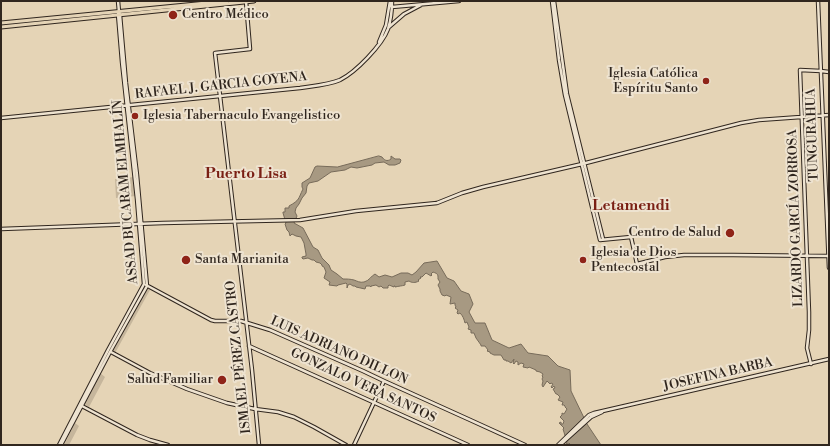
<!DOCTYPE html>
<meta charset="utf-8">
<style>
body{margin:0}
#map{position:relative;width:830px;height:446px;overflow:hidden;background:#e5d4b6;font-family:"Libre Bodoni",serif}
canvas{display:block}
.frame{position:absolute;inset:0;border:2px solid #30261e;pointer-events:none}
</style>
<div id="map">
<canvas width="830" height="446"></canvas>
<div class="frame"></div>
</div>
<script>
const c = document.querySelector('canvas').getContext('2d');
c.lineJoin = 'round';
function paint(path, color) { c.fillStyle = color; c.fill(path, 'evenodd'); }
function stroke(path, color, width, dash) { c.strokeStyle = color; c.lineWidth = width; c.lineCap = dash ? 'butt' : 'round'; c.setLineDash(dash || []); c.stroke(path); }
function label(font, color, halo, rows, align = 'center') {
  c.font = font + ' "Libre Bodoni",serif'; c.lineWidth = 4; c.setLineDash([]); c.textBaseline = 'middle'; c.strokeStyle = halo; c.fillStyle = color; for (const [text, x, y, turn = 0] of rows) {
    c.save(); c.translate(x, y); c.rotate((+turn || 0) * Math.PI / 180); c.textAlign = isNaN(turn) ? turn : align; if (halo) c.strokeText(text, 0, 0); c.fillText(text, 0, 0); c.restore();
  }
}
const green = new Path2D(`
 M134 177 136 196 116 198 115 179Z
 M146 288 150 290 115 353 111 351Z
 M100 373 105 377 89 407 84 404Z
 M75 423 79 426 69 445H64Z`);
const water = new Path2D(`
 M379 156 382 157C384 160 387 162 391 159V156L395 159H400L401 160 400 163 395 165H389L384 162 375 163 372 165 357 168 351 167 345 170 331 172 318 181 309 183 307 186 306 193 302 198 299 204 296 208 295 212 297 216 294 223 303 228 313 247 318 250 322 258 329 265 331 270 337 274 343 279C347 279 350 279 354 280 357 281 360 283 364 282 369 281 371 276 375 274L379 277 385 275 392 277 401 273H408L412 275 416 272 424 263 437 261 447 278 454 281 461 291 469 294 473 304 469 312 475 323H485L492 340 509 348 521 344 528 353 548 356 558 366 570 370 571 391 587 424 601 445H569L570 444 569 443 567 444H566L567 442 563 429 564 428 559 423 561 422V424H563L564 421 560 417 562 415V413L564 414 567 409 565 407V406L564 405H562L563 402 558 400 560 397 557 394H556L553 389 555 388 554 386 552 388 551 387 553 384 551 383 550 384 547 381 543 387 542 385 543 381 542 379 543 377 542 376 543 374 540 372 536 371V370L529 367 528 368 523 367 524 364 521 363 518 365V362L516 361 514 364 513 363 514 359 511 363 508 361H506V360H504L501 355H494L490 353V352L487 351 488 350 485 346H481V345L476 338 474 333H471V330L468 329 469 327 467 322 465 323C464 319 463 316 460 313L458 314 457 313 458 310 455 308 456 307 455 305V303L450 304 451 297 446 295 445 296 442 295 440 291V289L438 285 440 282 438 279C438 274 438 274 433 272L431 274 432 275 431 276 426 273 422 277H420L421 278 418 280 419 281C415 283 412 283 409 281L405 282V285C402 286 399 286 395 287V286H394V287L389 285 388 286V288H383L381 286 379 287 376 285 371 286V287L370 286H366L365 289 356 287 355 286H353L350 284 348 285 347 288V284L346 283 338 285 337 286 329 285 330 282 324 278 326 272 324 267 322 266V265L320 263 316 262 314 260H312L308 258 303 259 302 258V257L306 256V254L304 243 301 237 296 236 292 234 290 236 289 232 287 230 285 224 286 223 283 213V212H285V208H289V206C300 200 298 199 303 189L302 187V183L310 178 315 167 317 166 337 167Z`);
const secondary = new Path2D(`
 M246 1 250 49 215 53 252 370 259 445
 M552 1 559 60 565 95 600 240 631 237 637 264 665 257 684 255H733L829 256
 M554 1 567 94 603 239
 M818 1 829 268
 M390 5 392 7 459 1
 M389 27 404 14 421 5
 M379 42 386 25 390 1
 M1 118 300 88C313 86 328 85 340 80 356 72 382 45 388 29 391 20 392 10 392 1
 M1 229 163 223 300 220 356 211 437 203 462 193 483 187 582 164 741 123 759 120 829 115
 M146 285 211 320 215 321H241L270 330 363 371 384 381 468 419 525 445
 M249 346 468 445
 M111 352 150 373 187 389 227 403 255 409 278 412 294 417 314 427 346 445
 M811 364 807 348 809 330V312L800 70 821 71 829 72
 M80 405 137 435 150 440 168 445
 M59 445 108 350 144 284 137 199 122 62 118 14
 M61 445 110 352 147 286 137 175 126 83 120 15 119 12 118 1
 M354 445 384 381
 M558 445 589 415 594 413 829 359
 M560 445 591 417 602 412`);
const primary = new Path2D(`
 M1 23 227 1
 M1 27 254 1`);
const markers = [
 [173,15,5,"#8f2418"],
 [706,81,4,"#8f2418"],
 [135,116,4,"#8f2418"],
 [730,233,5,"#8f2418"],
 [186,260,5,"#8f2418"],
 [583,260,4,"#8f2418"],
 [222,380,5,"#8f2418"]
];
const poiNames = [
 ["Centro Médico",182,15],
 ["Iglesia Católica",698,74,"right"],
 ["Espíritu Santo",698,89,"right"],
 ["Iglesia Tabernaculo Evangelistico",143,116],
 ["Centro de Salud",721,233,"right"],
 ["Iglesia de Dios",591,253],
 ["Pentecostal",591,268],
 ["Santa Marianita",195,260],
 ["Salud Familiar",213,380,"right"]
];
const streetNames = [
 ["RAFAEL J. GARCIA GOYENA",221,86,-6],
 ["TUNGURAHUA",813,135,-92],
 ["ASSAD BUCARAM ELMHALÍN",126,192,-95],
 ["LIZARDO GARCÍA ZORROSA",796,218,-92],
 ["LUIS ADRIANO DILLON",339,351,24],
 ["ISMAEL PÉREZ CASTRO",239,357,-96],
 ["JOSEFINA BARBA",718,375,-13],
 ["GONZALO VERA SANTOS",363,386,25]
];
const quarterNames = [
 ["Puerto Lisa",246,174],
 ["Letamendi",631,206]
];
paint(green, '#c6b69c');
paint(water, '#a79982');
stroke(water, '#776b5a', 1);
stroke(secondary, '#30261e', 4.5);
stroke(primary, '#30261e', 5);
stroke(secondary, '#eee3d0', 2.5);
stroke(primary, '#e5d4b6', 3);
for (const [x, y, r, color] of markers) { const dot = new Path2D(); dot.arc(x, y, r, 0, 2 * Math.PI); c.fillStyle = color; c.fill(dot); stroke(dot, '#eee3d0', 1.5); }
label('13px', '#30261e', '#eee3d0', poiNames, 'left');
label('13px', '#30261e', '#eee3d0', streetNames);
label('bold 15px', '#7a1f14', '#eee3d0', quarterNames);
</script>
